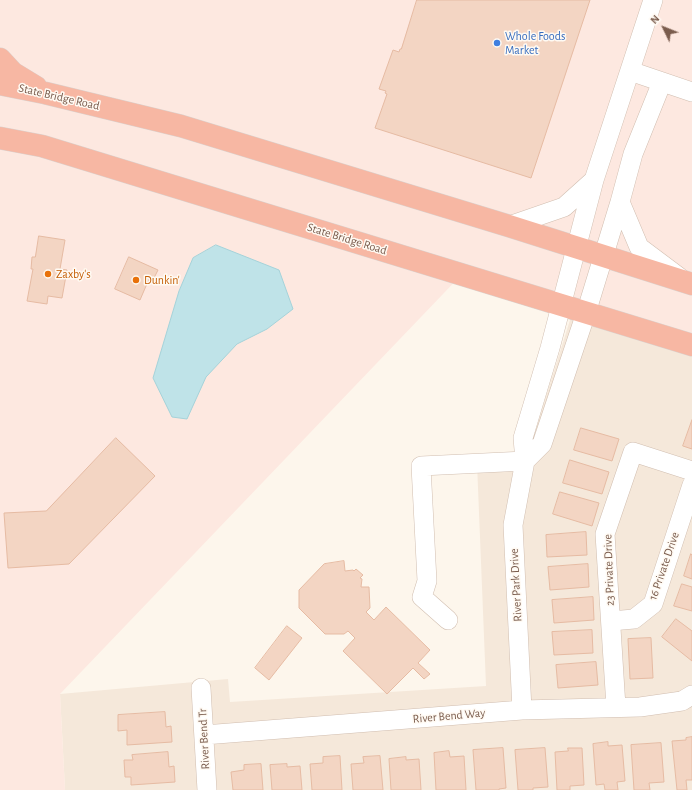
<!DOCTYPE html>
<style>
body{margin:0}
#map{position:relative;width:692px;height:790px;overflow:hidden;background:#fdf6ec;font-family:"Alegreya Sans",sans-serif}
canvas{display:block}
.north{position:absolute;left:644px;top:8px;width:40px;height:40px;-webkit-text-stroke:3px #fffaf3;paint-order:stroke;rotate:313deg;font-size:11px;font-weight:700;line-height:16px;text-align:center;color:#7a5c4d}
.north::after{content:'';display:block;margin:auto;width:14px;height:18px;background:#7a5c4d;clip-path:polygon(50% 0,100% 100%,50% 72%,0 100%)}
</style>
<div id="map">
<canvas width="692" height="790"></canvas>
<div class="north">N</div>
</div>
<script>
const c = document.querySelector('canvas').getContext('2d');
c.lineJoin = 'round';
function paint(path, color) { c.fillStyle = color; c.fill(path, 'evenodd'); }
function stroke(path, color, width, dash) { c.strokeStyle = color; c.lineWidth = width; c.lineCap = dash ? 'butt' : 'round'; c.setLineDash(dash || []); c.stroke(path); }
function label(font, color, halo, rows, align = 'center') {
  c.font = font + ' "Alegreya Sans",sans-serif'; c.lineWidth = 3; c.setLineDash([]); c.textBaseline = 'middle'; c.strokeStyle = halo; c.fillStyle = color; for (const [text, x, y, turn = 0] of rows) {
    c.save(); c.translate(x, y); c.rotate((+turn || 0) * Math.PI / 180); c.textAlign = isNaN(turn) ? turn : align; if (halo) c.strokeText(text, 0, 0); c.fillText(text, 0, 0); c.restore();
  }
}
const residential = new Path2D(`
 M575 304 692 340V790H65L60 694 228 679 230 702 486 686 477 463 526 461Z`);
const commercial = new Path2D(`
 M0 0H692V340L466 270 60 694 65 790H0Z`);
const water = new Path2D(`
 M216 245 279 270 293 309 267 329 237 344 206 377 187 419 172 417 153 378 179 291 193 258Z`);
const building = new Path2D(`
 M417 0H590L531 178 375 128 387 94 385 93 386 91 379 89 393 50 399 52 400 49H401Z
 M39 236 65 240 60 269 67 270 62 298 48 296 47 304 27 301 33 269H31L32 257H35Z
 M129 257 158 270 153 280 149 279 140 300 115 289Z
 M692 420V449L683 446Z
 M581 428 619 439 612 461 574 450Z
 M116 438 155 476 69 564 8 568 4 513 46 511Z
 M570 460 609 472 602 494 563 483Z
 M560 492 599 503 592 526 553 514Z
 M586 532 587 555 547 557 546 535Z
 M691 554 692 555V579L684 576Z
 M344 561 345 571 353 570 354 571 356 569 363 575 360 578 362 579 361 587H369L370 608 366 612 374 620 386 607 430 650 418 663 430 674 424 679 413 668 387 694 343 651 355 638 348 631 344 634H325L299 608V590L324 564Z
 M588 564 589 587 550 590 548 567Z
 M682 584 692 587V611L674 606Z
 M593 597 594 620 554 623 552 600Z
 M676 619 692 631V661L662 637Z
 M287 626 302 638 269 680 255 668Z
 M592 630 593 653 554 655 552 632Z
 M651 638 653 678 630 679 628 639Z
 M596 662 598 685 558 688 556 665Z
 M165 712 166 727 171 726 172 742 127 745V730L118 731V715Z
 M692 737V780H686L687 790H677L672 741 686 740V738Z
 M608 742V746L622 745 625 781 617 782 618 790H605L604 784 596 785 593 744Z
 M661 743 664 782 649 783 650 790H634L631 745Z
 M503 748 506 788 499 789V790H476L473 750Z
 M545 748 548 787 533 788V790H518L515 750Z
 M568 748H582L584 785 570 786V790H557L555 752 568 751Z
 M449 751 450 757 464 756 466 790H436L434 753Z
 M168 752 169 767 174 766 175 782 131 785V777H125L124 760H133L132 755Z
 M340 756 342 790H312L310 764 323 763V757Z
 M380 756 383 790H353L351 764 364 763 363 757Z
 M406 757V760L419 759 421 790H391L389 759Z
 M261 764 263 790H233L231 772 244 770V765Z
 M287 764V767L300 766 302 790H272L270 765Z`);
const minor = new Path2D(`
 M630 71 692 92
 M662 82 633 154 620 202 639 247 679 277
 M509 226 564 207 594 180
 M525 461 542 444 586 313 620 202
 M448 620 422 597 427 581 421 466 525 461
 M611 621 634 619 653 604 692 485
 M201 688 207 790
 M616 707 605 534 633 452 692 471
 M522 710 513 525 525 461 523 438 550 348 594 180 653 0
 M204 735 522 710 640 707 682 701 692 695`);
const highway = new Path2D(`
 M0 59 13 73 36 87
 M0 84 45 93 181 126 509 226 692 284
 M0 138 42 146 692 345`);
const markers = [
 [497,43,4,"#3f7fe0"],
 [48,274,4,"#e8710a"],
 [136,280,4,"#e8710a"]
];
const shopNames = [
 ["Whole Foods",505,36],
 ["Market",505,50]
];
const streetNames = [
 ["State Bridge Road",59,97,13],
 ["State Bridge Road",347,239,17],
 ["16 Private Drive",664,566,-71],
 ["23 Private Drive",609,570,-92],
 ["River Park Drive",516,585,-93],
 ["River Bend Way",449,716,-5],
 ["River Bend Tr",204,739,-93]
];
const foodNames = [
 ["Zaxby's",56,274],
 ["Dunkin'",144,280]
];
paint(residential, '#f5e8da');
paint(commercial, '#fde8e0');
paint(water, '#bfe3e8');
stroke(water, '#a5d3da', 1);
paint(building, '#f3d5c3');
stroke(building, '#e6bba3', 1);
stroke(minor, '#d1beb0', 20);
stroke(highway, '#dad1cd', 23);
stroke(minor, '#fff', 19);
stroke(highway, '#f7b7a3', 22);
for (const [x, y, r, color] of markers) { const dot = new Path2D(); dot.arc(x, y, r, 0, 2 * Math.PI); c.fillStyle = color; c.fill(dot); stroke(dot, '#fffaf3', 1.5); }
label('12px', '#366cbe', '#fffaf3', shopNames, 'left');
label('12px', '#7a5c4d', '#fffaf3', streetNames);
label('12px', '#c56008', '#fffaf3', foodNames, 'left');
</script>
